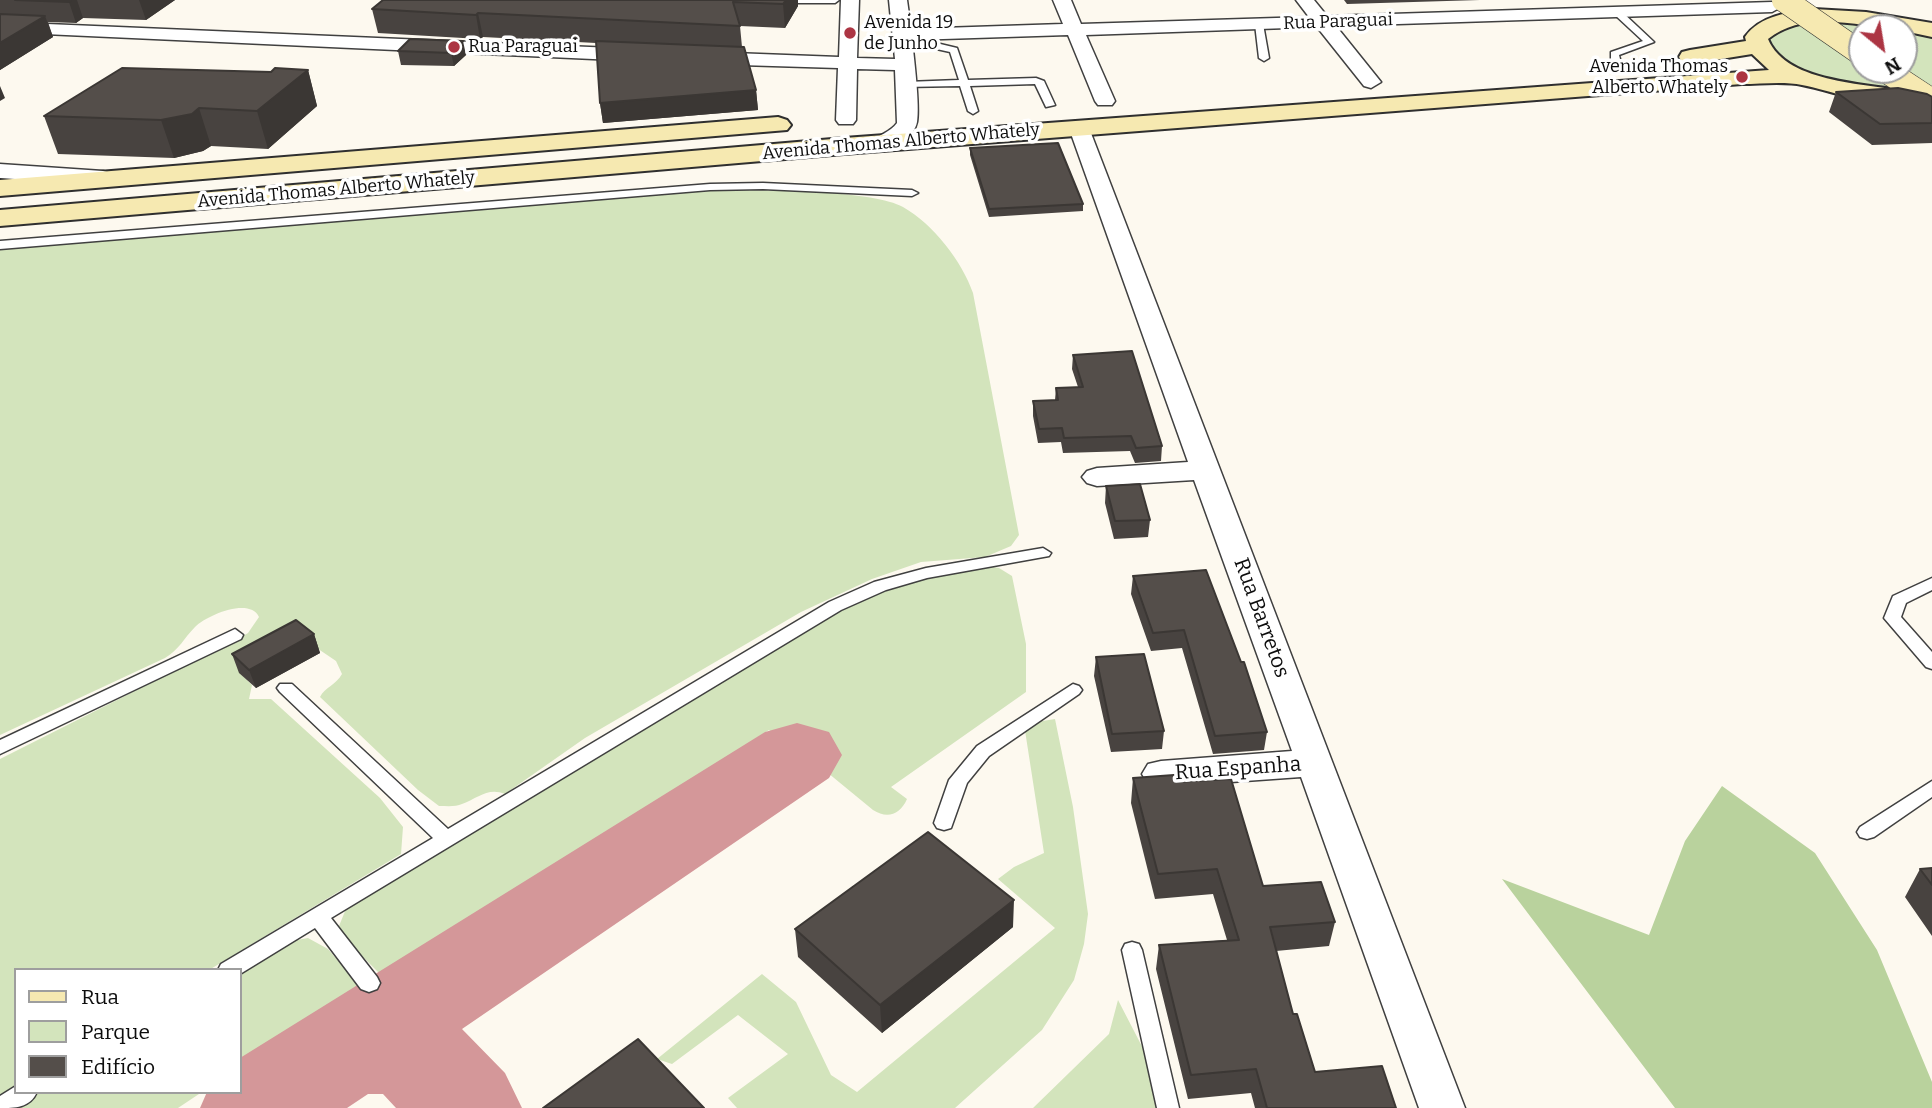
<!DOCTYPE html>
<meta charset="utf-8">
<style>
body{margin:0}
#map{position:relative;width:1932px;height:1108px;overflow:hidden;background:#fdf9ef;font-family:Bitter,serif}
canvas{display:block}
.legend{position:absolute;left:14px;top:968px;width:228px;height:126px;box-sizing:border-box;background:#fff;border:2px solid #9e9e9e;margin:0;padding:9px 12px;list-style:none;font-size:21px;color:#0d0d0d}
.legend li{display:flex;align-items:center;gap:14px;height:35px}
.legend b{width:35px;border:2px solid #9e9e9e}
.north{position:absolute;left:1848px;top:14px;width:70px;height:70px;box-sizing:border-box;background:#fff;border:2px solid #9e9e9e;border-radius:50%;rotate:150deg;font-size:19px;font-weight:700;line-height:28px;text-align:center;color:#0d0d0d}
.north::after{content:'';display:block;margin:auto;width:24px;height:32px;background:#ac3543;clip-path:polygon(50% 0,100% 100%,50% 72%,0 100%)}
</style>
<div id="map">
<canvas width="1932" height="1108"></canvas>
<ul class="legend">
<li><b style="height:9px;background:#f6e9b1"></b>Rua</li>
<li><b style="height:19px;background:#d3e4bc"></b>Parque</li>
<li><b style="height:19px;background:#544e4a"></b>Edifício</li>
</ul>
<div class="north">N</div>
</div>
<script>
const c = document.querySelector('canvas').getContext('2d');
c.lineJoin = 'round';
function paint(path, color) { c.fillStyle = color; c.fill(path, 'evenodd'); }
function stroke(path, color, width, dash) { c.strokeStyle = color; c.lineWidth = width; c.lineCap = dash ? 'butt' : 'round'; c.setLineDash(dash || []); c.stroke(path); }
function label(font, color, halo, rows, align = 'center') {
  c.font = font + ' Bitter,serif'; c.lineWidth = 7; c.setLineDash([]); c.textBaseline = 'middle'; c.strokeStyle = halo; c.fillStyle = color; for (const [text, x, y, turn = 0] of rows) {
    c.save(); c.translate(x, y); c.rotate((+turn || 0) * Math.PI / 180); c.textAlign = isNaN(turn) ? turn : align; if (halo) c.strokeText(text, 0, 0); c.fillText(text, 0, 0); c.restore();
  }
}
const green = new Path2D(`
 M1839 22 1897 28H1862V70H1904V29L1932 37V94L1827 81 1781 61 1768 40C1782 19 1818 22 1839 22Z
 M712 190C754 190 871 189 903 207 933 224 962 261 973 293L1019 535 1011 546 985 557 921 562 872 579 801 612 585 738 505 794C488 787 478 798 462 804 456 807 447 806 439 806L418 790 320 697C325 687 336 685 342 674L336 661 302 638 239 672 252 685 249 699H271L380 798 403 827 401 854 209 970H16V1086L0 1095V759L238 639 248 633 259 617C250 597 207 615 195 627 184 638 179 650 165 658L0 735V249Z
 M976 564 999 568 1012 576 1026 644V692L891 787 907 799C900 815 887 819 873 810L800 750 769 730 383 977 342 936 339 926 348 904 880 586Z
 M1055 719 1073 807 1088 914 1084 944 1074 980 1042 1030 955 1108H737L728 1098 788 1054 738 1015 672 1064 657 1059 762 974 796 1002 831 1075 857 1092 1055 928 998 879 1014 867 1044 853 1024 724Z
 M308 938 328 949 362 989 240 1068V970L269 945Z
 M1118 1000 1164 1089 1168 1108H1033L1109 1034Z
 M36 1092H202L178 1108H11Z`);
const forest = new Path2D(`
 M1722 786 1815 853 1877 950 1932 1082V1108H1675L1502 879 1649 935 1685 841Z`);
const taxiway = new Path2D(`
 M797 723 829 732 842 755 829 778 462 1029 505 1073 522 1108H396L383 1094H368L347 1108H200L207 1092H240V1058L765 732Z`);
const service = new Path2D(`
 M766 0H839L835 3H770Z
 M1615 11H1621L1654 42 1619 55 1621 63 1616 66 1611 63V52L1643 41 1615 15Z
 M1259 21 1263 24 1269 58 1264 61 1259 58 1255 24Z
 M903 42H932L957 48 968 80 1036 78 1044 81 1055 105 1046 107 1035 84 970 86 978 111 973 114 968 111 960 86 903 87V83L906 82 959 80 950 52 932 48 900 47V43Z
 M763 183 912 190 918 193 912 196 763 189 710 190 0 249V241L710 184Z
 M1043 548 1051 553 1049 556 927 578 886 590 841 610 331 918 377 977 380 983 377 989 369 992 361 989 315 928 240 974V970H218L221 964 433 838 280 692 277 688 280 684H292L448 829 829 602 874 582 926 568Z
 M1932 578V590L1906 603 1901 617 1932 652V669L1926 667 1884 618 1893 596Z
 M235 629 243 635 241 639 0 754V740Z
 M1073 684 1079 686 1082 690 1079 694 989 756 967 783 951 828 944 830 937 828 934 823 949 780 977 746Z
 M1932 781V797L1874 837 1867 839 1860 837 1857 832 1860 827Z
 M1132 942 1139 944 1142 950 1179 1108H1157L1122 950 1125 944Z
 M16 1086V1092H37C30 1108 15 1108 0 1108V1096Z`);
const minor = new Path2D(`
 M841 0H859L857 58 895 59 889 0H907L911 29 1063 24 1053 0H1071L1081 24 1309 17 1296 0H1314L1327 16 1772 2 1781 7 1772 12 1336 26 1381 82 1371 88 1364 86 1317 27 1086 35 1115 101 1112 105H1098L1095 101 1068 35 912 40C914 59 920 106 917 122 914 139 890 151 875 147L872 143C878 134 890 133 897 123L895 70 857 69 856 120 853 124H839L836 120 838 68 707 64 698 58 707 52 839 57Z
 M0 22 637 49 646 55 637 61 0 32Z
 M1079 122 1086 124 1089 128 1465 1108H1419L1301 777 1161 787 1148 784 1142 774 1148 764 1161 761 1292 751 1194 480 1097 486 1087 483 1082 477 1087 471 1097 468 1188 462 1069 128 1072 124Z
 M0 164 103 171 111 173 114 178 111 183 103 185 0 178Z`);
const secondary = new Path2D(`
 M1814 9 1866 12 1932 23V37L1904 31V28C1860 28 1806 8 1768 39 1787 85 1872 83 1914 93L1917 98 1914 103C1881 111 1834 91 1802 85 1784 81 1761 84 1742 84L844 154 0 226V210L844 138 1769 70 1752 54 1690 64 1682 62 1679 57 1682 52 1690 50 1746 41 1745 37C1760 15 1790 12 1814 9Z
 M778 117 787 120 791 125 787 130 0 196V180Z`);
const secondaryBridge = new Path2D(`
 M1784 0 1862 54
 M1885 70 1932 101`);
const wall = new Path2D(`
 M0 0H175L146 20 83 18 76 23 48 22 53 37 0 70Z
 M383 0H798V6L785 28 740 26 742 47 756 90 758 110 603 123 600 103 596 43 483 37 480 39 378 33 372 9Z
 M1344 0H1480L1347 4Z
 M410 39 466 55 454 66 401 65 398 51Z
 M308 70 317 106 268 149 211 146 203 151 174 158 58 154 44 116 271 72Z
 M1836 92 1932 97V143L1872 145 1829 112Z
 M970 148 1083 204V211L989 217 970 155Z
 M1073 355 1162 446 1161 461 1135 463 1130 451 1063 453 1061 442 1038 443 1033 416V401L1055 400 1056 388 1078 387 1072 369Z
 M1106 486 1150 520 1148 537 1114 539 1105 503Z
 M1206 570 1267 732 1264 750 1213 754 1182 648 1151 651 1131 594 1133 576Z
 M314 634 320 653 256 688 239 673 232 654Z
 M1096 657 1164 731 1162 749 1111 752 1094 676Z
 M1133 778 1176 782 1263 886 1335 922 1329 946 1276 951 1293 1014 1315 1072 1396 1108H1255L1251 1093 1188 1099 1156 969 1159 945 1227 940 1213 894 1155 899 1131 803Z
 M1932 868V936L1905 897 1920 869Z
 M1013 927 882 1033 798 957 795 929Z`);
const shadedWall = new Path2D(`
 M71 0H77L83 18 76 23 69 2Z
 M139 0H175L146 20Z
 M786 0H798V6L785 28 783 4Z
 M478 13 483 37 480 39 476 15Z
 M45 16 53 37 0 70V43Z
 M463 41 466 55 454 66 451 53Z
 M308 70 317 106 268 149 257 111Z
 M0 86 5 98 0 101Z
 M756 90 758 110 603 123 600 103Z
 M199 108 211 146 203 151 174 158 161 120Z
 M314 634 320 653 256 688 249 670Z
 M1014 900 1013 927 882 1033 880 1005Z`);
const building = new Path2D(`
 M15 0H71L69 2Z
 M383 0H786L783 4 733 2 740 26 478 13 476 15 372 9Z
 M0 14 45 16 0 43Z
 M410 39 463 41 451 53 398 51Z
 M596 41 744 47 756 90 600 103Z
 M122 68 271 72 275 68 308 70 257 111 199 108 192 114 161 120 44 116Z
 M1898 88 1927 94 1932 97V123L1880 124 1836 92Z
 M1058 143 1083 204 989 209 970 148Z
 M1132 351 1162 446 1136 448 1131 436 1064 438 1062 428 1039 429 1033 401 1058 400 1056 388 1083 387 1073 355Z
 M1140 484 1150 520 1115 521 1106 486Z
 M1206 570 1241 662H1244L1267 732 1215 736 1184 630 1153 633 1133 576Z
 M296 620 314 634 249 670 232 654Z
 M1144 654 1164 731 1112 734 1096 657Z
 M1174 775 1176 782 1231 779 1263 886 1321 882 1335 922 1270 927 1293 1014H1297L1315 1072 1382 1066 1396 1108H1267L1256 1069 1191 1075 1159 945 1239 940 1217 869 1158 874 1133 778Z
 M928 832 1014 900 880 1005 795 929Z
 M1932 868V885L1920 869Z
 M638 1039 704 1108H543Z`);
const markers = [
 [850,33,7,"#ac3543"],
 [454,47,7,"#ac3543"],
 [1742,77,7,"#ac3543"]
];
const farStreetnames = [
 ["Rua Paraguai",1338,22,-2],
 ["Avenida Thomas Alberto Whately",901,142,-5],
 ["Avenida Thomas Alberto Whately",336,190,-5]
];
const farPoinames = [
 ["Avenida 19",864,23],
 ["de Junho",864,44],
 ["Rua Paraguai",468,47],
 ["Avenida Thomas",1728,67,"right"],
 ["Alberto Whately",1728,88,"right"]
];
const streetNames = [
 ["Rua Barretos",1261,618,70],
 ["Rua Espanha",1238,769,-4]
];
paint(green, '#d3e4bc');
paint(forest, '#b9d29d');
paint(taxiway, '#d49799');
stroke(service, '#404040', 3);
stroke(minor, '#404040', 3);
stroke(secondary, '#2f2f2f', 4);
paint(service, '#fff');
paint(minor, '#fff');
paint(secondary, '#f6e9b1');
stroke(secondaryBridge, '#2f2f2f', 25, []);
stroke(secondaryBridge, '#f6e9b1', 24);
paint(wall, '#484340');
paint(shadedWall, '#3b3734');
paint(building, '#544e4a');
stroke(building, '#3b3734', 2);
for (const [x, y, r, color] of markers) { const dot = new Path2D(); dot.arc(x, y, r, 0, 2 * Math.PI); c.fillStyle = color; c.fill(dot); stroke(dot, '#fff', 2.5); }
label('18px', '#0d0d0d', '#fff', farStreetnames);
label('18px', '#0d0d0d', '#fff', farPoinames, 'left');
label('21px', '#0d0d0d', '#fff', streetNames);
</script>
